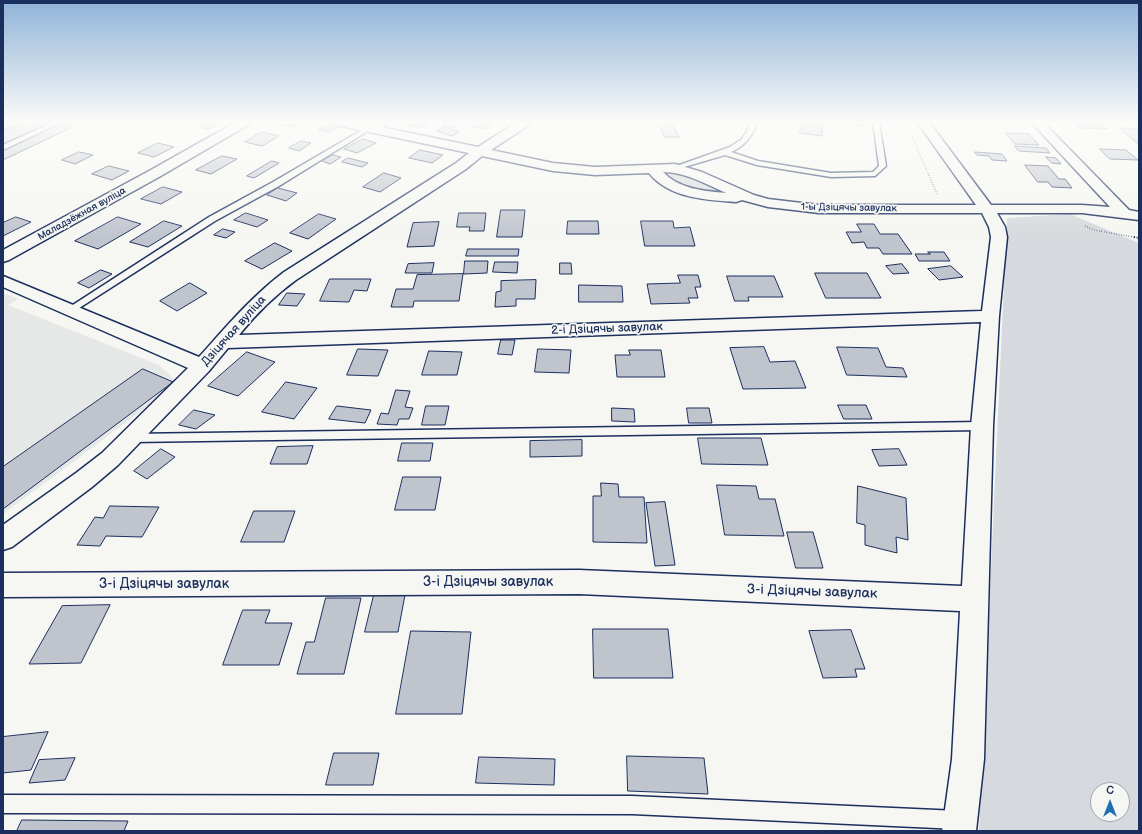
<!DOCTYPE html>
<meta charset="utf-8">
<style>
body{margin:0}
#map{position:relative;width:1142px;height:834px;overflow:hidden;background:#f6f6f2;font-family:"Balsamiq Sans",sans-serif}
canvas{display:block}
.frame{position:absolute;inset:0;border:4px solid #1b2f5e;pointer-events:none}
.north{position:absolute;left:1090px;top:782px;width:40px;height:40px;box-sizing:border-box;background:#f6f6f2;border:1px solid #9ea6b7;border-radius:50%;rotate:0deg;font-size:11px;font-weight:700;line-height:16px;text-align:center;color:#1b2f5e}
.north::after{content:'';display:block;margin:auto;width:14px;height:18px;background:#1f6fb2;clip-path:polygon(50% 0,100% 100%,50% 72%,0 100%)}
</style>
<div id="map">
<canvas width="1142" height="834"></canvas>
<div class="frame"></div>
<div class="north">С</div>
</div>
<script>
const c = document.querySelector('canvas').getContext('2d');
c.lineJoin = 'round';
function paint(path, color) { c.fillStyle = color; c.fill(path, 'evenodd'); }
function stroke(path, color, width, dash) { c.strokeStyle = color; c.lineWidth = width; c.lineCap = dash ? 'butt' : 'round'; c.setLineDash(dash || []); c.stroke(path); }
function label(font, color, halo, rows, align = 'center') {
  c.font = font + ' "Balsamiq Sans",sans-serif'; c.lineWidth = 3.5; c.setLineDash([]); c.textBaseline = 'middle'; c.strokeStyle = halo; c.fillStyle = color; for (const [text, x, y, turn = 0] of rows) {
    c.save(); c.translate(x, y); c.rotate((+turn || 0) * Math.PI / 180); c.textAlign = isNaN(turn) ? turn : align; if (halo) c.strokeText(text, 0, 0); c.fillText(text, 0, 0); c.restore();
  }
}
const built = new Path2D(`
 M3 293 18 299 8 305 159 365 177 382 168 391 3 514Z`);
const green = new Path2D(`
 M662 171C684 171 703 181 722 191 701 196 679 181 662 171Z
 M1070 214 1139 243V831H979L1007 218ZM1098 790H1122V814H1098Z`);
const building = new Path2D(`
 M25 122H52L3 144V132Z
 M64 122H83L3 160V150Z
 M209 122H222L208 129 199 127Z
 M275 122H301L292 127 274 123Z
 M407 122H431L426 126 422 125 419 127 405 125 409 122Z
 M447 122H460L453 128 442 126Z
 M476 122H495L486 129 470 126Z
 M657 122H671L679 137H665Z
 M802 122 823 124 822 136 800 133Z
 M835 122H864V126Z
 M1073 122H1099L1107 129 1080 128Z
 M329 124 340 126 330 132 319 130Z
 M444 127 459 132 452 136 437 131Z
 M1120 128 1138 129 1139 143H1137Z
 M262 132 279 136 262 146 245 142Z
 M1006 133 1029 134 1039 145 1015 144Z
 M363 139 376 143 357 153 344 149Z
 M301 141 311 143 299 151 289 148Z
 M158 143 174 147 154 157 138 153Z
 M1015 146 1046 148 1050 153 1019 151Z
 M1100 149 1126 150 1138 160 1110 159Z
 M420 150 443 155 432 163 409 158Z
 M79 152 93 155 75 164 62 160Z
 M975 152 1002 154 1007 161 992 160 989 156 977 155Z
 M333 155 341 157 330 164 322 161Z
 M222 156 237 159 211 174 196 170Z
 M1046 157 1056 158 1061 164 1052 163Z
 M348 158 368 163 362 167 342 162Z
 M272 161 279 163 254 178 247 176Z
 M1025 165 1048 166 1059 179H1065L1072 188 1052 187 1048 182H1038Z
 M109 166 129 171 112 180 92 174Z
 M384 173 401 178 380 192 363 187Z
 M163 187 182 192 161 204 141 199Z
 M278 188 297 193 286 201 267 195Z
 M501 210H525L522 237H497Z
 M246 213 268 220 257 227 234 220Z
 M459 213H486L484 231H469L470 227H457Z
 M319 214 336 219 308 239 290 233Z
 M16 217 31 222 3 236V223Z
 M118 217 141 224 98 249 75 241Z
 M164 221 182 226 148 247 130 242Z
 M568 221H598L599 234H567Z
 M641 221H673L674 228 690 227 695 246H645Z
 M439 222 434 246 407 247 413 223Z
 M857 224H874L880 234H898L912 254H883L879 248H867L864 242 852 243 846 232H861Z
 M223 229 235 232 226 238 214 235Z
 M275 243 292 251 262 269 245 261Z
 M468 249H519L518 256H466Z
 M928 252H944L950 261H919L915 254H930Z
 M465 261H488L487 273 464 274Z
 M495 262H518L517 273 493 272Z
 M434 263 432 273H405L408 264Z
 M560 263H571L572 274H560Z
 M902 264 909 273 893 274 886 266Z
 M951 266 963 277 939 280 928 269Z
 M101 270 112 274 89 288 78 283Z
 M815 273H867L881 298H826Z
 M463 274 459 301H414L413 307H391L396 289H413L417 275Z
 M678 275H698L701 287H695L698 298H688L690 303 651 304 647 284 680 283Z
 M727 276H774L783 297H748L749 301H735Z
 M330 279H371L367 291 354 290 349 302 320 301Z
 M536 280 535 299H516V306L495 307 496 292 501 291V281Z
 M190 283 207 293 177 311 160 301Z
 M579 285 622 286 623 302H579Z
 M287 293 305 294 297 306 279 305Z
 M501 340H515L512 355 498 354Z
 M764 347 770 362 795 361 806 388 743 389 730 348Z
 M837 347 878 348 886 367 903 368 907 377 847 375Z
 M358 349 388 350 378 376 347 375Z
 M538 349 571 350 569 373 535 372Z
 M629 350H661L665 377H617L615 355H630Z
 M429 351 462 352 457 375H422Z
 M247 352 275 362 238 396 208 386Z
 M143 369 173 382 3 509V467Z
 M286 382 317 388 294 419 262 412Z
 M396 390 410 391 405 407 413 408 409 419H399L397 425 377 424 381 413 388 414Z
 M838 405H866L872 419H844Z
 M337 406 371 410 365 423 329 419Z
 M426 406H449L445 425H422Z
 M612 408 634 409 635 422 612 421Z
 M687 408H709L712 423H689Z
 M194 410 215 415 196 429 179 425Z
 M698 438H761L768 465 702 464Z
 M582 440V456L530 457V441Z
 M402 443H433L430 461H398Z
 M313 446 307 464H270L277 447Z
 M161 449 175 457 147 479 134 471Z
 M899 449 907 465 879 466 872 450Z
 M403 477H441L435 510H395Z
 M601 483 618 484 619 497H644L647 543 593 542V496H601Z
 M717 485 756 486 759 499H775L784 536 725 535Z
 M858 486 906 498 908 540 896 537 897 553 865 545V525L857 523Z
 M665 502 675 565 655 566 646 503Z
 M110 506 159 507 142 537 106 536 100 546 77 545 95 517 103 518Z
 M254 511H295L284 542H241Z
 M787 532H813L823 568H796Z
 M374 595H405L398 632H365Z
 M326 598H361L344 674H297L306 642H314Z
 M110 605 81 663 29 664 62 606Z
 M243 610H270L265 623H292L279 665H223Z
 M593 629H668L673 678H594Z
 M851 630 865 669H855L857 677 823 678 809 631Z
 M411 631 471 632 462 714H396Z
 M48 732 31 770 3 773V737Z
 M334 753H379L373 785H326Z
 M627 756 704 758 708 794 628 791Z
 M479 757 555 759 554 785 476 783Z
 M75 758 65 780 29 783 39 760Z
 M22 820 128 821 124 831H17Z`);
const pathFar1 = new Path2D(`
 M768 126 796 122
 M911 134 937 194
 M1085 226 1094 230 1139 238`);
const path = new Path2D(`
 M1134 237 1139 238`);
const service = new Path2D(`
 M10 122H18L3 129V125Z
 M54 122H62L3 150V145Z
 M383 122H390L385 126 371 129 279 186 215 221 73 312H67L65 310 209 217 273 182 367 127Z
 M752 122H758C752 136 745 146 731 152L758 161 831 173 873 172 879 166 873 122H879L886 166 875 176 831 177 757 165 725 155 677 169 671 168 730 147 742 139Z
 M982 422 986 423 988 426 986 429 982 430 131 442 127 441 125 438 127 435 131 434Z
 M3 795 632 796 958 811 964 814 967 820 964 826 958 829 632 814 3 813Z`);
const minor = new Path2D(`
 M236 122H250L248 125 159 177 9 260 3 262V250L149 171Z
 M335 122H357L478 147 517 122H531L529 125 491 150 553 163 595 167 675 164 702 172 754 195 768 199 819 205H976L917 122H929L991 205H1082L1110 207 1031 122H1043L1129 210 1139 212V220L1082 213H997L1005 227 1007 237 999 316 993 426 984 759 976 831H942L952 759 960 611 579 594 3 597V573L579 570 962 586 971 426 981 322 228 348 209 371 118 465 92 487 12 547 3 550V525L76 473 102 453 188 368 3 287V276L199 357C227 326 250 298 284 272L456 163 469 153 341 126 337 125ZM482 156 553 171 595 175 649 173C669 198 706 200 736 202L742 200 768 207 819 213H982L989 227 991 237 982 311 239 335C256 314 274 296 296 280L466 169ZM663 172C685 172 706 184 726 193 704 191 679 189 663 172Z`);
const farStreetnames = [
 ["1-ы Дзіцячы завулак",849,208,1],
 ["Маладзёжная вуліца",82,214,-29]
];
const streetNames = [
 ["2-і Дзіцячы завулак",607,329,-2],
 ["Дзіцячая вуліца",234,331,-48]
];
const nearStreetnames = [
 ["3-і Дзіцячы завулак",488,582],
 ["3-і Дзіцячы завулак",164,584],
 ["3-і Дзіцячы завулак",812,592,2]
];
paint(built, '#e6e7e7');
paint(green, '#d6d9dd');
paint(building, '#c0c4cd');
stroke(building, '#1b2f5e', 1);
stroke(service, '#1b2f5e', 3);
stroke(minor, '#1b2f5e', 3);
stroke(pathFar1, '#1b2f5e', 1.5, [0.5, 2]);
stroke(path, '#1b2f5e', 2, [1, 2.5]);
paint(service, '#f6f6f2');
paint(minor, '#f6f6f2');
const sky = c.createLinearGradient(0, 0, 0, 239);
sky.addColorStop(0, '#8fb3d8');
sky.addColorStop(0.51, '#fbfbf9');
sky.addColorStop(1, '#fbfbf900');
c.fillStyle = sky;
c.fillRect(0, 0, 1142, 239);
label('10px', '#1b2f5e', '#f6f6f2', farStreetnames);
label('12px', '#1b2f5e', '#f6f6f2', streetNames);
label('14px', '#1b2f5e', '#f6f6f2', nearStreetnames);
</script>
